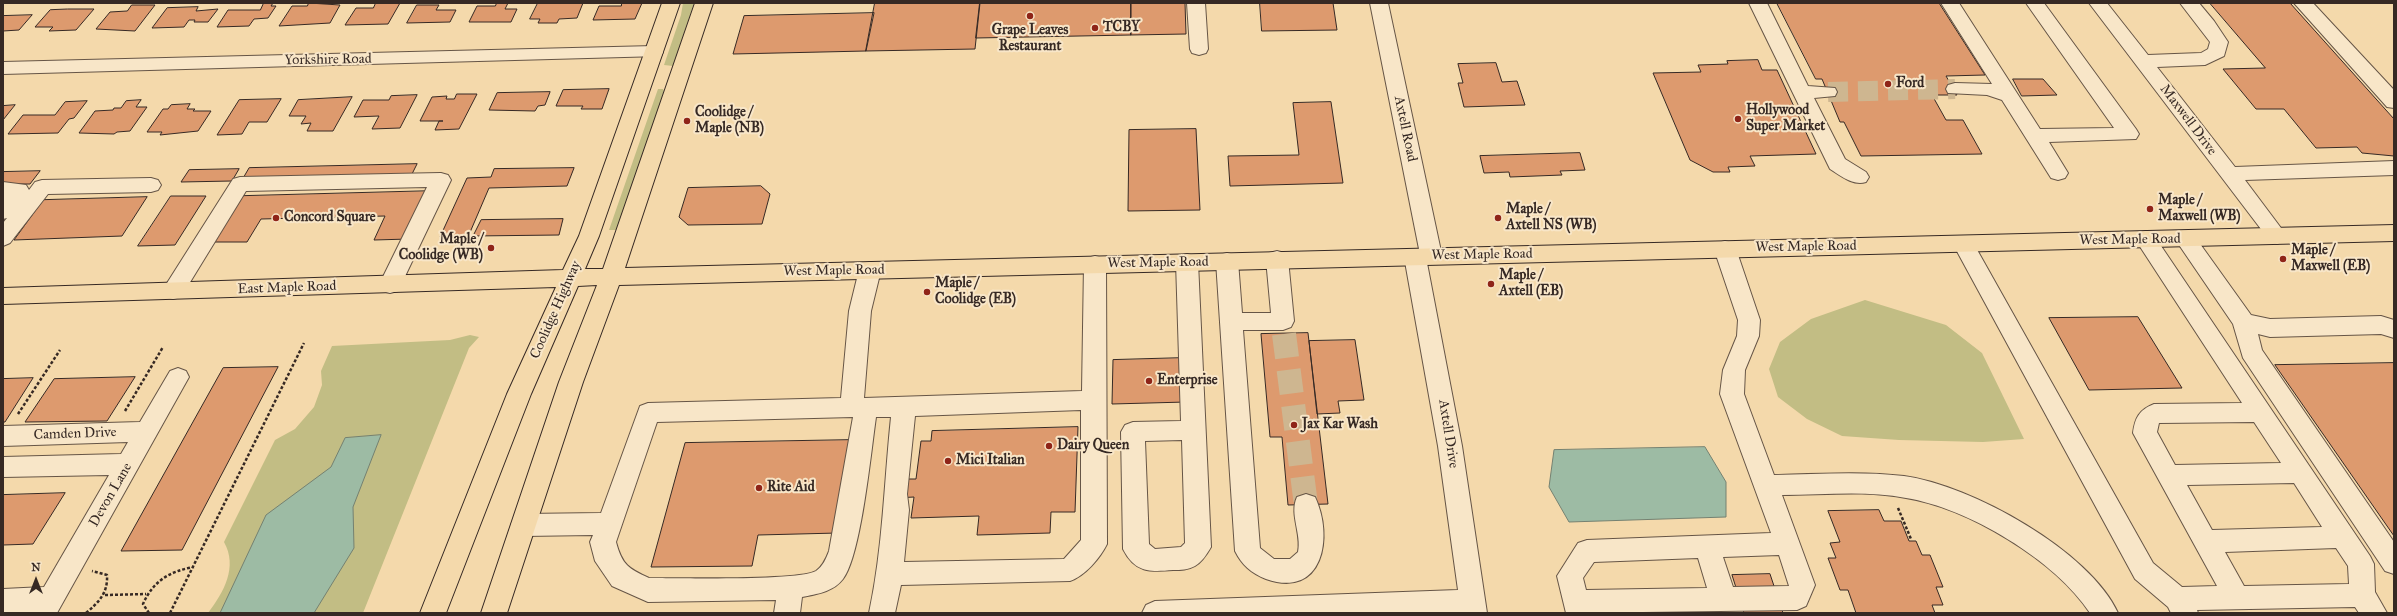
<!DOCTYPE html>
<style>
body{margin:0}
#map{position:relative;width:2397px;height:616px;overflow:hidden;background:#f4d9ab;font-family:"IM FELL Great Primer",serif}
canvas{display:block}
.frame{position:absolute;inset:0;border:4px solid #362924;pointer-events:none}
.north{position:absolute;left:16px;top:560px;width:40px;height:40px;-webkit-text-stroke:3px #f8e6c8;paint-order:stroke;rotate:0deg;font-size:11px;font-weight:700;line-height:16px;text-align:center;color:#362924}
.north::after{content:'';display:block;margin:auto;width:14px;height:18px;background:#362924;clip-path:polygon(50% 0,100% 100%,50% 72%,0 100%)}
</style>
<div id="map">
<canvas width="2397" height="616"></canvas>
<div class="frame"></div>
<div class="north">N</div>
</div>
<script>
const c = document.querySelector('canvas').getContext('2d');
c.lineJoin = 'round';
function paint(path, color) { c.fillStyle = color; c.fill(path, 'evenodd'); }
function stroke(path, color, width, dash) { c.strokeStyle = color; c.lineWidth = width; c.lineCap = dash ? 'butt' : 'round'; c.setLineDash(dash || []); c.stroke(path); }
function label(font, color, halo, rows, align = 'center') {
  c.font = font + ' "IM FELL Great Primer",serif'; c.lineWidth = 4; c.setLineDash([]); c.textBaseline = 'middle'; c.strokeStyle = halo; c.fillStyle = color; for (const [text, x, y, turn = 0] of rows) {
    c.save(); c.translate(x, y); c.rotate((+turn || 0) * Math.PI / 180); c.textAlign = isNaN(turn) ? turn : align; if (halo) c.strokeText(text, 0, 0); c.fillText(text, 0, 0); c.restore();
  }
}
const green = new Path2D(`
 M683 3H694L673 66 664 65 681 15Z
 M658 89H663L664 91 618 230H609Z
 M1865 300 1946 325 1982 353 2024 439 1983 442 1899 440 1842 436 1807 419 1778 397 1769 369 1780 342 1811 319Z
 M470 335 479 337 469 348 363 613H208C224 592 238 567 224 542L275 440 295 429 314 407 322 385 321 371 332 346 450 340Z`);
const water = new Path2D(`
 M381 435 353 507 354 548 314 613H220L266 515 331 467 345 438Z
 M1705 447 1726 482V517L1569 522 1549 487 1554 450Z`);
const building = new Path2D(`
 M264 3H273L271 6H276L268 18 254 19 249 26 217 27 228 10H260Z
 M309 3 340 5 330 23 279 26 292 6H307Z
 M376 3H400L388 24 345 25 356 8H373Z
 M497 3H508L505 9H517L511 22H469L477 6H495Z
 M538 3H583L577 18 559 19 557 23H538L540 19H530Z
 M622 3H642L635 19 593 20 599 6H621Z
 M875 3H980L975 49 866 51Z
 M980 3H1131V35L976 38Z
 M1131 3H1185L1186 34 1131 35Z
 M1260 3H1333L1337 30 1262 31Z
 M1777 3H1939L1985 75 1946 76 1957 95H1932L1946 120H1963L1982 154 1861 156 1844 122H1840L1822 79H1816Z
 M2210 3H2290L2394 119V156L2362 153 2357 147 2316 148 2284 109H2256L2223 69 2265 68Z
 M132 5H155L135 31 96 29 110 12 127 11Z
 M417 5H439L436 10H456L450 22 407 23Z
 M198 7 196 11 218 9 208 22H194L195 20H189L184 27 152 28 167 8Z
 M68 9H94L76 30 49 31 53 27H35L50 10Z
 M874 13 866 51 733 54 744 16Z
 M32 15 19 30 3 31V16Z
 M1758 60 1762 70H1777L1816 154 1750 156 1755 166 1728 167 1730 172H1713L1690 160 1653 73 1701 72 1698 65 1728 64 1727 61Z
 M1496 63 1502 82 1517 81 1525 105 1464 107 1458 83H1463L1458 64Z
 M2013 79H2043L2057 95 2022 96Z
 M609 89 602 109H581L583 106H556L563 90Z
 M550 92 545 105 538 106 535 111 489 110 497 93Z
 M457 94H477L459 129 435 130 439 121H443H420L432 97 447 96 446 99H454Z
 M417 95 400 128 372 129 379 116 354 117 363 100H389L391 96Z
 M352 97 333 131H307L311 123 301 124 306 116H289L298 100Z
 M281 99 267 122H249L242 134 217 135 239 100Z
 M141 100 136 107H147L130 131 117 132 114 134 79 133 95 111 113 110 114 108H121L126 101Z
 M87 101 74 118 69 119 58 133 8 134 23 115H55L65 102Z
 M1331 102 1343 183 1230 186 1228 156 1299 155 1293 103Z
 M190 104 187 109H195L193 111H211L198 131 160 135 162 132H147L163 109H168L171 105Z
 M15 105 3 120V106Z
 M1196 129 1200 210 1128 211 1129 130Z
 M1580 153 1585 170 1560 171 1562 175 1510 177 1509 172 1484 173 1480 156Z
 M417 164 411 176 242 180 249 168Z
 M574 168 567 186 489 188 468 237H440L467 178 491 177 494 169Z
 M239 169 232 181 181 182 189 170Z
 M40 171 30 184H3V172Z
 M761 186 770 194 762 224 688 225 679 217 688 188Z
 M432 191 409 239 374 240 385 216 261 219 247 242H214L243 196Z
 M171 196H206L175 245 138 246Z
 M147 197 122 236 14 240 43 200Z
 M563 219 559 235 473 236 481 220Z
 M2138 317 2182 388 2089 390 2049 318Z
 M1308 333 1328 504 1288 505 1282 437H1270L1261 334Z
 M1355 340 1364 400 1338 401 1340 413 1317 414 1309 341Z
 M1184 358 1186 402 1112 404 1113 360Z
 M2394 363V536L2275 365Z
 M278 367 182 550 121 551 223 368Z
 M135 377 107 421 25 422 54 379Z
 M33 378 5 422H3V379Z
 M1078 427 1075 512H1051L1050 533 977 535 979 516 911 518 914 497 896 498 899 479H916L921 441H931L932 431Z
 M852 440 838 533 758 535 752 566 651 567 685 443Z
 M65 493 33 544 3 545V495Z
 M1879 510 1884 521H1901L1909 541H1916L1922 555H1930L1943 587H1936L1943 605H1932L1935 613H1856L1848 590H1840L1828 558H1836L1830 543 1840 542 1828 511Z
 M1770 574 1783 613H1744L1732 575Z`);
const minorTunnelFar1 = new Path2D(`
 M1828 92 1955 89`);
const minorTunnel = new Path2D(`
 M1284 334 1306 505`);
const path = new Path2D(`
 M125 411 163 347
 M18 414 60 350
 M1898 508 1911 539
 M105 595 146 594
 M86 613C99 602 108 593 107 575L92 571
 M149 613 143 604C153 581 170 571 194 567
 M170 613 304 343`);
const minor = new Path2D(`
 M1187 3H1205L1208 49 1206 53 1199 55 1192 53 1190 49Z
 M1370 3H1388L1442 256 1439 262 1427 263 1462 446 1487 613H1142L1146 605 1155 601 1458 590 1438 446 1404 256 1407 250 1419 249Z
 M1749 3H1767L1808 86 1835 88 1837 92 1835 96 1814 98 1845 159 1866 172 1869 177 1866 182C1853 186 1841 176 1830 169Z
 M1941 3H1959L2040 129 2114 128 2026 3H2044L2136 129 2139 134 2136 139 2049 142 2068 173 2065 178 2058 180 2051 178 2002 100 1987 95 1948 93 1946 89 1948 85 1955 83 1992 84Z
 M2089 3H2107L2148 55 2201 53 2208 49 2210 42 2180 3H2199L2214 21 2228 42 2224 56 2205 65 2157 67 2235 167 2394 161V175L2245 180 2287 236 2284 241 2277 244 2270 241Z
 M2294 3H2313L2394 90V108L2387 107Z
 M654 46 661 48 663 52 661 56 3 74V62Z
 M441 173 448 175 451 180 398 291 390 293 382 291 379 285 427 187 246 191 181 297 173 299 165 297 162 291 233 179 240 177Z
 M151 178 158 180 161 185 158 190 151 192 48 194 10 243 3 246V223L7 218 3 219V182L26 185 29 190 35 182 42 180Z
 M2146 231 2153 234 2370 556 2374 564 2375 592 2387 613H2359L2355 607 2197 610 2198 613H2171L2168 607 2135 579 1953 244 1957 239 1964 236 1971 239 2153 563 2182 587 2217 586 2133 433C2135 418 2139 410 2154 404L2242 403 2135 239 2139 234ZM2254 422 2281 463 2175 465 2157 432 2159 423ZM2294 483 2322 527 2212 530 2187 485ZM2336 548 2348 566 2349 584 2244 586 2225 552Z
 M2186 231 2193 234 2251 315 2270 319 2381 316 2394 320V338L2381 334 2270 337 2258 334 2262 350 2394 542V574L2385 571 2243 358 2233 324 2175 239 2179 234Z
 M1725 241 1732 243 1736 249 1760 320 1759 336 1745 370 1744 394 1774 475C1817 474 1861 471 1904 476 1971 485 2090 551 2118 613H2090C2055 560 1968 508 1906 498 1866 490 1823 495 1782 495L1815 585 1806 606 1797 610 1566 613 1557 576 1578 543 1587 540 1771 533 1720 394 1723 370 1737 336 1738 320 1714 249 1718 243ZM1779 555 1789 586 1733 587 1723 557ZM1698 558 1707 588 1586 590 1583 578 1594 562Z
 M1277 251 1285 253 1288 259 1294 321 1291 327 1283 330H1243L1260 548 1274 559H1290L1298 552C1302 534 1289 514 1297 497L1306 494 1315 497C1334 537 1323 599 1266 579 1251 573 1242 565 1235 551L1216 261 1219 255 1227 253 1235 255 1238 261 1242 313H1271L1266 259 1269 253Z
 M1187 254 1195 256 1198 262 1211 547C1207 554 1202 562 1195 566 1188 570 1181 570 1173 570 1150 572 1135 573 1123 549L1121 432 1125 425 1133 422 1181 421 1176 262 1179 256ZM1182 440 1185 543 1181 547 1155 549 1149 544 1145 441Z
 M1095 256 1103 258 1106 264 1107 544C1100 558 1085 576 1070 581L901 585 895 613H869C883 548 884 483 891 417H876C871 451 861 556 843 579 833 592 817 594 802 597L800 613H774L776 600 648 602 612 586 595 561 590 542 593 535 524 536 515 533 511 525 515 517 524 514 601 513 640 406 648 403 841 398 849 311 859 270 862 264 870 262 878 264 881 270 871 311 864 398 1082 391 1084 264 1087 258ZM1081 410V540L1064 559 904 562 909 510 907 494 915 416ZM853 417 829 551C826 559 823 566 816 571 799 581 677 578 649 578 629 569 622 565 616 542L657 422Z
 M178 368 186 371 189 377 57 613H3V589L44 587 109 475 3 477V457L121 454 128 442 3 446V426L140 422 170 371Z`);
const major = new Path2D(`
 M662 3H680L599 236 585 269H603L695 3H713L625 268 2394 225V241L619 285 583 382 507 613H481L559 382 597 285 578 286 531 394 446 613H420L507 394 556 287 3 304V288L563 270 579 236Z`);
const markers = [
 [1030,16,4,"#8f2418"],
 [1095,28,4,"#8f2418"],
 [1888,84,4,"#8f2418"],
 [1738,119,4,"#8f2418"],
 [687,121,4,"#8f2418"],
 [2150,209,4,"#8f2418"],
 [276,218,4,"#8f2418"],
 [1498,218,4,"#8f2418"],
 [491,248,4,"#8f2418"],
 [2283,259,4,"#8f2418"],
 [1491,284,4,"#8f2418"],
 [927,292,4,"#8f2418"],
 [1149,381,4,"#8f2418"],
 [1294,425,4,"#8f2418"],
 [1049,446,4,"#8f2418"],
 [948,461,4,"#8f2418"],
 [759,488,4,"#8f2418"]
];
const poiNames = [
 ["TCBY",1103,28],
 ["Grape Leaves",1030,31,"center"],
 ["Restaurant",1030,47,"center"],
 ["Ford",1896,84],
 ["Hollywood",1746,111],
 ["Super Market",1746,127],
 ["Coolidge /",695,113],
 ["Maple (NB)",695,129],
 ["Maple /",2158,201],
 ["Maxwell (WB)",2158,217],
 ["Maple /",1506,210],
 ["Axtell NS (WB)",1506,226],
 ["Concord Square",284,218],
 ["Maple /",483,240,"right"],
 ["Coolidge (WB)",483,256,"right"],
 ["Maple /",2291,251],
 ["Maxwell (EB)",2291,267],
 ["Maple /",1499,276],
 ["Axtell (EB)",1499,292],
 ["Maple /",935,284],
 ["Coolidge (EB)",935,300],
 ["Enterprise",1157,381],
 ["Jax Kar Wash",1302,425],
 ["Dairy Queen",1057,446],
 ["Mici Italian",956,461],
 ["Rite Aid",767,488]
];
const streetNames = [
 ["Yorkshire Road",328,60,-1],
 ["Maxwell Drive",2188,120,53],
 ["Axtell Road",1405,129,78],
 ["West Maple Road",2130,240,-1],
 ["West Maple Road",1806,247,-1],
 ["West Maple Road",1482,255,-1],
 ["West Maple Road",1158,263,-1],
 ["West Maple Road",834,271,-1],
 ["East Maple Road",287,288,-2],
 ["Coolidge Highway",556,310,-66],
 ["Camden Drive",75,434,-2],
 ["Axtell Drive",1448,434,81],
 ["Devon Lane",111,495,-60]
];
paint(green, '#c2bd84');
paint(water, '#9dbba4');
stroke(water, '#748171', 1);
paint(building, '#dd9a6e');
stroke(building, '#362924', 1);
stroke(minorTunnelFar1, '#ceb690', 20, [20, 10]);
stroke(minorTunnel, '#ceb690', 24, [24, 12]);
stroke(minor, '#665546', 2);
stroke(major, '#362924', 2);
stroke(path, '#362924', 2.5, [3, 2]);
paint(minor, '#f8e6c8');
paint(major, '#f4d9ab');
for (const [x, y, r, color] of markers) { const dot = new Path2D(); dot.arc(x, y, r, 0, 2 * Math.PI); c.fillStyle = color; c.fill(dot); stroke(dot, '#f8e6c8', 1.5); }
label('bold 14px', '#362924', '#f8e6c8', poiNames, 'left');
label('14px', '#362924', '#f8e6c8', streetNames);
</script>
